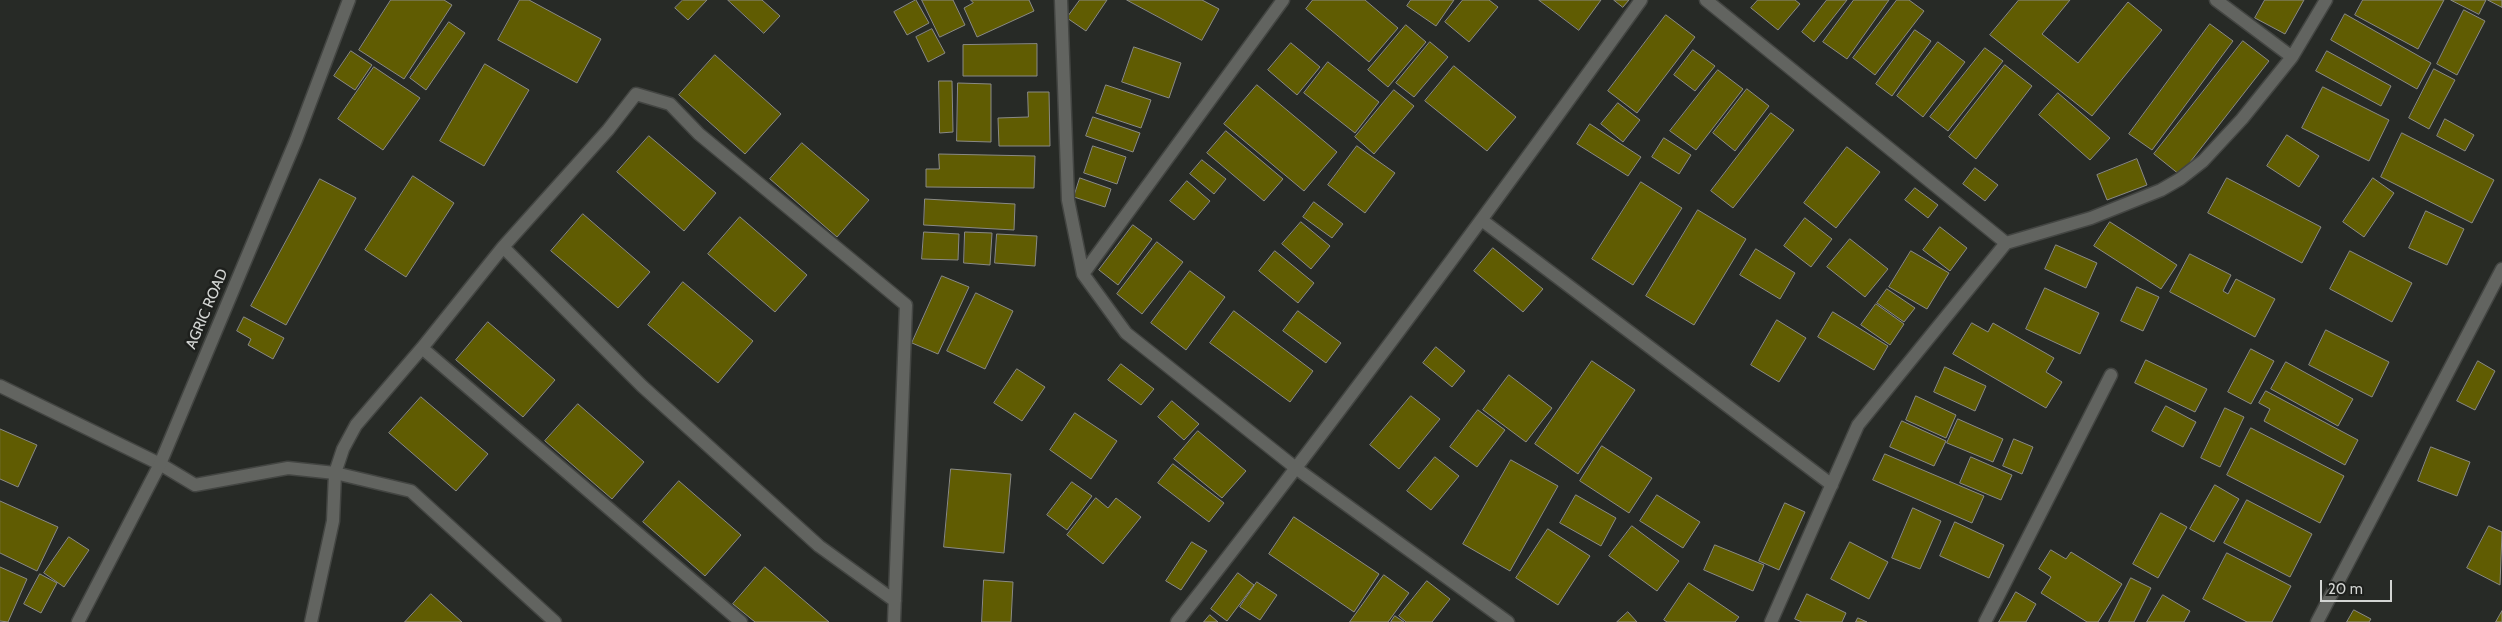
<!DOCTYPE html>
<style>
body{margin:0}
#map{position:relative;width:2502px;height:622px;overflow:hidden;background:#272a26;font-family:Cabin,sans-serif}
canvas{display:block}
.scale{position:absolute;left:2320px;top:580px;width:72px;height:22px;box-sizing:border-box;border:2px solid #d3d5d3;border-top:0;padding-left:6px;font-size:15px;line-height:18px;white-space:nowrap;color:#d3d5d3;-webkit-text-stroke:4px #1e201d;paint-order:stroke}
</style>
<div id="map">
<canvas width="2502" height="622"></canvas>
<div class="scale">20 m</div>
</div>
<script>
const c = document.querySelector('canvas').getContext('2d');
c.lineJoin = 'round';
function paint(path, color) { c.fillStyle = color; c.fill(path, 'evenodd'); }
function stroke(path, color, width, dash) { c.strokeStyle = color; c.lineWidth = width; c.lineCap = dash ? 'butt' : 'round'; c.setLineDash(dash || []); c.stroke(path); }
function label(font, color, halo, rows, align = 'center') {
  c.font = font + ' Cabin,sans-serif'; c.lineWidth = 5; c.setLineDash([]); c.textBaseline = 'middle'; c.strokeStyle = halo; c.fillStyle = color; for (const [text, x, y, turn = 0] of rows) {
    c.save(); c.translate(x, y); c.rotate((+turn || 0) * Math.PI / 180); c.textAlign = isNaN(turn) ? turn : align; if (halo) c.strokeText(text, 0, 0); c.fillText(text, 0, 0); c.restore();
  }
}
const building = new Path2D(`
 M391 0H444L452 5 404 79 359 50Z
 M520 0H529L601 39 577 83 498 40Z
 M683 0H707L688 20 675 8Z
 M728 0H762L780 16 764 33Z
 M916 0 929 23 907 35 894 12Z
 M922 0H953L965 25 940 37Z
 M971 0H1029L1034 11 977 37 964 8 973 3Z
 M1080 0H1107L1086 31 1067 18Z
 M1127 0H1202L1219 9 1202 40Z
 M1313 0H1365L1398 28 1369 62 1306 9Z
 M1411 0H1454L1436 26 1407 6Z
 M1463 0H1489L1498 7 1469 42 1445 22Z
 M1539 0H1601L1579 30Z
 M1614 0H1629L1623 7Z
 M1758 0H1795L1800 4 1778 30 1751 8Z
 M1827 0H1847L1814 42 1802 32Z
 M1854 0H1889L1847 59 1823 42Z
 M1897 0H1909L1924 11 1875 75 1853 58Z
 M2019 0H2070L2042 34 2078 63 2128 2 2162 30 2092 116 1990 35Z
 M2265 0H2304L2285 34 2255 18Z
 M2363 0H2444L2418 49 2355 15Z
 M2451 0H2486L2479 14Z
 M2488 0H2502V7Z
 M2464 10 2485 21 2457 75 2437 64Z
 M2345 14 2431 63 2417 89 2331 40Z
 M1666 15 1695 37 1637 113 1608 91Z
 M449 22 465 33 426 90 410 78Z
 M2210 24 2233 41 2152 150 2129 134Z
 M1406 25 1426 42 1388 87 1368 70Z
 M932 29 945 53 928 62 916 37Z
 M1915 30 1931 41 1892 96 1876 84Z
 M2243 41 2269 61 2180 175 2154 154Z
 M1430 42 1448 57 1414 97 1396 83Z
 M1938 42 1965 62 1923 117 1897 96Z
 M1291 43 1320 67 1297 95 1268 70Z
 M1037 44V76H963V45Z
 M1134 47 1181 63 1169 98 1122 82Z
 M1985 48 2003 61 1948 131 1930 117Z
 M1693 50 1715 66 1695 91 1674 75Z
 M351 51 372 65 355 90 334 76Z
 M2327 51 2391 86 2381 106 2316 71Z
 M715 55 781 114 745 154 679 95Z
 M1328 62 1379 102 1355 133 1304 93Z
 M485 64 529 90 484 166 440 141Z
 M2005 65 2032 86 1976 159 1949 137Z
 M1454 66 1516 117 1487 151 1425 101Z
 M374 67 420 98 383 150 338 119Z
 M2434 69 2455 80 2429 129 2409 118Z
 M1718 70 1743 89 1696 150 1670 131Z
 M939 81H952L953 132 940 133Z
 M958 83 991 84V142L957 141Z
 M1106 85 1151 100 1141 128 1096 113Z
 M1257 85 1337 152 1304 191 1224 124Z
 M2323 87 2389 120 2369 161 2302 128Z
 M1747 89 1769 106 1735 151 1713 133Z
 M1394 90 1414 106 1374 154 1355 137Z
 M1028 92H1049L1050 146H999L998 118 1028 117Z
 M2058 93 2110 138 2090 160 2039 115Z
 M1618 103 1640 120 1623 142 1601 124Z
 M1771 113 1794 130 1733 208 1711 191Z
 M1093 117 1140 133 1133 152 1086 136Z
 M2445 119 2474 135 2465 151 2437 136Z
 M1590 124 1641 157 1628 176 1577 144Z
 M1226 131 1283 179 1264 201 1207 153Z
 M2402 133 2494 180 2472 223 2381 177Z
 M2287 135 2319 156 2299 187 2267 166Z
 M649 136 716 193 684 231 617 172Z
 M1664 138 1691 155 1679 174 1652 157Z
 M802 143 869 200 837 237 770 179Z
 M1093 146 1126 157 1117 184 1084 173Z
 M1357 146 1395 173 1365 213 1328 185Z
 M1847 147 1880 172 1836 228 1804 203Z
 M939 154 1035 156 1034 188 926 187V169H939Z
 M2137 159 2147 185 2107 200 2097 175Z
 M1202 160 1226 179 1214 194 1190 174Z
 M1975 168 1998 185 1985 201 1963 184Z
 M413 176 454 203 406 277 365 250Z
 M1080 178 1111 189 1105 207 1074 197Z
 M2227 178 2321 227 2302 263 2208 213Z
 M2373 178 2394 193 2364 237 2343 222Z
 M320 179 356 198 286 325 251 306Z
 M1187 181 1210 201 1194 220 1170 201Z
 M1641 182 1682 208 1633 285 1592 259Z
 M1915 188 1938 205 1928 218 1905 200Z
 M925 199 1015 204 1014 230 924 225Z
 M1314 202 1343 224 1332 238 1303 217Z
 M1698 210 1746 239 1694 325 1646 296Z
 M2426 211 2464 229 2447 265 2409 248Z
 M583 214 650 272 618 308 551 251Z
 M740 217 807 275 775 312 708 254Z
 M1805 218 1832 239 1811 267 1784 246Z
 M1301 222 1330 246 1311 269 1282 244Z
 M2110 222 2177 265 2161 289 2094 246Z
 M1133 225 1152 239 1118 285 1099 270Z
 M1940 227 1967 248 1950 271 1923 250Z
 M924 232 959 234 958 260 922 259Z
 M965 232 992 233 990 265 964 263Z
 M997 234 1037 236 1035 266 995 263Z
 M1850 239 1888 269 1865 297 1827 267Z
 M1157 242 1183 262 1142 314 1117 294Z
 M2056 245 2097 263 2086 288 2045 269Z
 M1493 248 1543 289 1523 312 1474 271Z
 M1756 249 1795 273 1780 299 1740 275Z
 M1275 251 1314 283 1298 303 1259 271Z
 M1911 251 1949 273 1927 309 1889 287Z
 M2350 251 2412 283 2392 322 2330 289Z
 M2190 254 2231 275 2223 291 2228 294 2236 279 2275 299 2255 337 2170 292Z
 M1190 271 1225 297 1186 350 1151 323Z
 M942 276 969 287 938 354 912 343Z
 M683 282 753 341 718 383 648 325Z
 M2137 287 2159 297 2143 331 2121 321Z
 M2045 288 2099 313 2080 354 2026 329Z
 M1887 289 1915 308 1904 322 1877 303Z
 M976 293 1013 311 985 369 947 351Z
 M1876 304 1904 324 1890 345 1861 325Z
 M1234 311 1313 371 1290 402 1210 343Z
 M1298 311 1341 343 1326 363 1283 331Z
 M1833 312 1888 346 1874 370 1818 337Z
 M244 317 284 338 273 359 248 345 251 339 237 331Z
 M1777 320 1806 338 1779 382 1751 365Z
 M488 322 555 380 523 417 456 360Z
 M1972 323 1988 332 1993 323 2054 358 2046 372 2062 382 2046 408 1953 354Z
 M2326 330 2389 362 2372 397 2309 365Z
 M1436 347 1465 371 1452 387 1423 363Z
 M2251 349 2274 361 2251 404 2228 392Z
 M2146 360 2207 389 2195 412 2135 383Z
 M1592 361 1635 390 1578 474 1535 444Z
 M2478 361 2495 371 2475 410 2457 401Z
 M2286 362 2353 399 2338 426 2271 389Z
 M1121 364 1154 389 1141 405 1108 380Z
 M1945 367 1986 386 1975 411 1934 392Z
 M1017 369 1045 387 1022 421 994 403Z
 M1509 375 1552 408 1526 442 1483 410Z
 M2266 391 2358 440 2345 465 2264 421 2270 409 2259 403Z
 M1411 396 1440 419 1399 469 1370 445Z
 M1916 396 1956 415 1946 438 1906 420Z
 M421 397 488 454 456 491 389 433Z
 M1172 401 1199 424 1184 440 1158 417Z
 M578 404 644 462 612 499 545 441Z
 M2166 406 2196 422 2183 447 2152 431Z
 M2225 408 2244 417 2220 467 2201 458Z
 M1478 410 1505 430 1477 467 1450 447Z
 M1075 413 1117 441 1091 479 1050 450Z
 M1958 419 2003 439 1993 462 1947 443Z
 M1902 421 1946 441 1934 466 1890 447Z
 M2251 428 2344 476 2320 523 2227 475Z
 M0 429 37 445 18 487 0 479Z
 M1198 431 1246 471 1222 498 1174 459Z
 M2014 439 2033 447 2022 474 2003 466Z
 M1602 446 1652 478 1629 513 1580 481Z
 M2431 447 2470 462 2457 496 2418 481Z
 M1885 454 1984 496 1972 523 1873 480Z
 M1435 457 1459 476 1431 510 1407 491Z
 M1971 457 2012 475 2001 500 1960 483Z
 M1511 460 1558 486 1510 571 1463 544Z
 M1173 464 1224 503 1209 522 1158 483Z
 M951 469 1011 474 1004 553 944 547Z
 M679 481 741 535 705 576 643 522Z
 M1072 482 1092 496 1067 530 1047 515Z
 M2215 485 2239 499 2214 542 2190 529Z
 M1576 495 1616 518 1601 546 1560 523Z
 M1657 495 1700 522 1683 548 1640 521Z
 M1096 498 1108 508 1116 498 1141 517 1103 564 1067 535Z
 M2247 500 2312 534 2290 577 2224 543Z
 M0 501 58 527 37 571 0 553Z
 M1785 503 1805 512 1779 570 1759 561Z
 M1913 508 1941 521 1920 569 1892 558Z
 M2161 513 2187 527 2158 578 2133 564Z
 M1294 517 1379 574 1354 612 1269 554Z
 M1955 522 2004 545 1989 578 1940 556Z
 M1632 526 1679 561 1657 591 1609 556Z
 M2489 526 2502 532 2500 585 2467 568Z
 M1548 529 1590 556 1558 605 1516 578Z
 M69 537 89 550 64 587 44 573Z
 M1192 542 1207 551 1181 590 1166 581Z
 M1850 542 1888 562 1869 599 1831 579Z
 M1715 545 1764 565 1753 591 1704 570Z
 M2051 550 2066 559 2071 552 2122 584 2098 622H2087L2041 593 2051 577 2039 569Z
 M2227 553 2291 586 2272 622H2247L2203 599Z
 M0 567 27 579 8 622 0 621Z
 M765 567 829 622H755L733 604Z
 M1238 573 1254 585 1227 621 1211 609Z
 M40 574 57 583 41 613 24 604Z
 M1384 575 1409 593 1388 622H1350Z
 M2131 578 2151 588 2134 622H2109Z
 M984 580 1013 582 1011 622H982Z
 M1427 581 1450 599 1432 622H1406L1399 616Z
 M1257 582 1277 595 1260 620 1240 607Z
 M1689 583 1739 617 1735 622H1667L1664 620Z
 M2016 592 2036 604 2026 622H1999Z
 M431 594 462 622H405Z
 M1807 594 1846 613 1842 622H1802L1795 619Z
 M2163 595 2190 611 2184 622H2147Z
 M2354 610 2371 619 2369 622H2347Z
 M2502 611V622H2496Z
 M1628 612 1637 622H1617Z
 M1210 615 1218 622H1204Z
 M1395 616 1404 622H1391Z
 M1858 618 1867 622H1856Z`);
const street = new Path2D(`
 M1061 0 1068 200 1083 274 1126 333 1297 469 1508 622
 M1706 0 2006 243
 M2216 0 2292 57
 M1483 221 1832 485
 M503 247 642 386 819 546 895 601
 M1083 274 1283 0
 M422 348 741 622
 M0 386 160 464 195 485 288 468 335 473 411 491 555 622
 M311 622 333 521 335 473 343 449 356 425 422 348 503 247 608 130 636 94 670 104 699 134 906 305 894 622
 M1177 622C1337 418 1490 210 1641 0
 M1771 622 1858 425 2006 243 2091 218 2161 190 2180 179 2203 161 2242 119 2292 57 2326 0
 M1985 622 2111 375
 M2317 622 2502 269`);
const secondary = new Path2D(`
 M78 622 160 464 296 140 349 0`);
const streetNames = [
 ["AGRIC ROAD",207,309,-67]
];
paint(building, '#605c02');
stroke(building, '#8a8a85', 1);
stroke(street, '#434542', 15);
stroke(secondary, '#434542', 15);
stroke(street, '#626460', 12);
stroke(secondary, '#626460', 12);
label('15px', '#d3d5d3', '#1e201d', streetNames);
</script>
